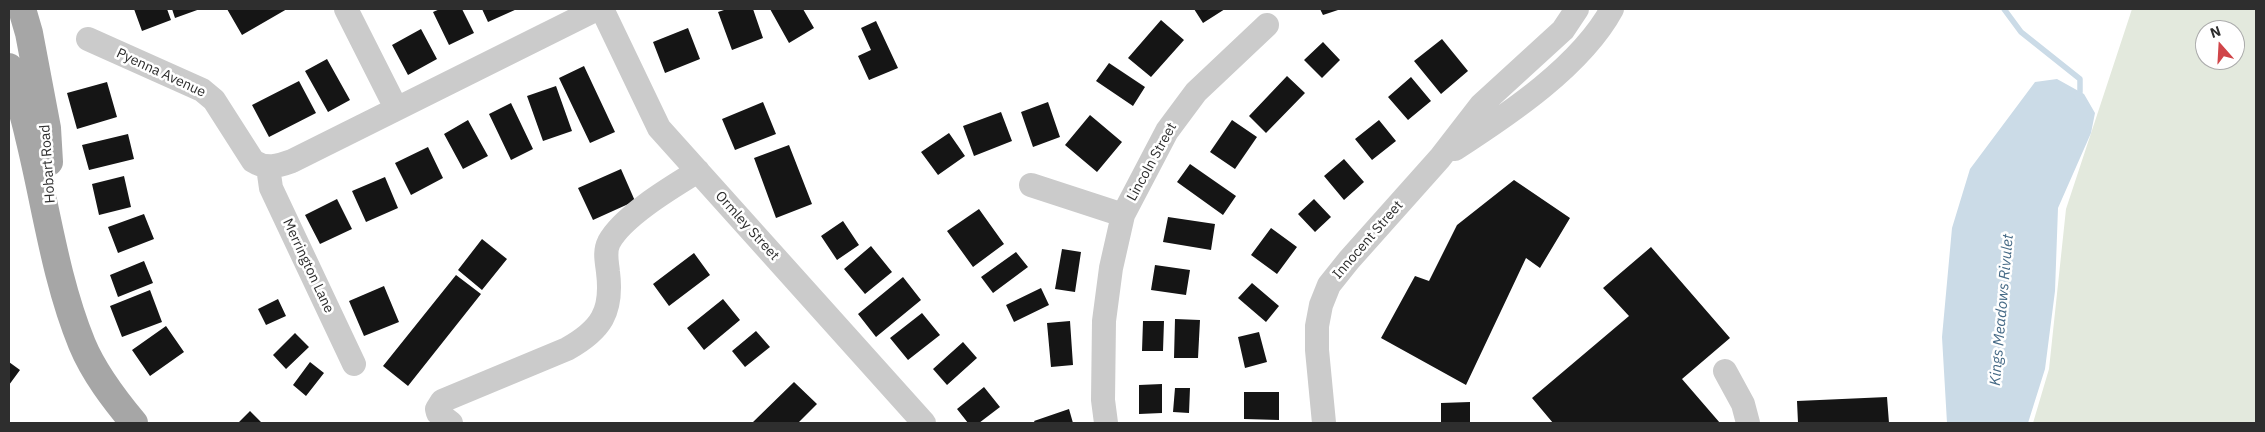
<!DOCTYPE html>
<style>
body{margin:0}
#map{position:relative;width:2265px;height:432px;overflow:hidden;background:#fff;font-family:"IBM Plex Sans",sans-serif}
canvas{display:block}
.frame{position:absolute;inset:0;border:10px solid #2e2e2e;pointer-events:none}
.north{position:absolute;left:2195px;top:20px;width:50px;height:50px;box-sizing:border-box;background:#fff;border:1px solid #ababab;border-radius:50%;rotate:341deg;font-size:14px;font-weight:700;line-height:20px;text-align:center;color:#2e2e2e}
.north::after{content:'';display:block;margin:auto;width:18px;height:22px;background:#d04549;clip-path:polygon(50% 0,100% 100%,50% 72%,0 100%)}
</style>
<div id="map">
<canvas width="2265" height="432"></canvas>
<div class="frame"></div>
<div class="north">N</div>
</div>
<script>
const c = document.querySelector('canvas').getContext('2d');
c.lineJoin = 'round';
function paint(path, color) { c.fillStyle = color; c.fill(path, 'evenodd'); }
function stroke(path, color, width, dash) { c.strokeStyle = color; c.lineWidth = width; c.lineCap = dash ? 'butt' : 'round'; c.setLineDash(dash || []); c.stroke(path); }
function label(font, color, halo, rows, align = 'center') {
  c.font = font + ' "IBM Plex Sans",sans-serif'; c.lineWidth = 5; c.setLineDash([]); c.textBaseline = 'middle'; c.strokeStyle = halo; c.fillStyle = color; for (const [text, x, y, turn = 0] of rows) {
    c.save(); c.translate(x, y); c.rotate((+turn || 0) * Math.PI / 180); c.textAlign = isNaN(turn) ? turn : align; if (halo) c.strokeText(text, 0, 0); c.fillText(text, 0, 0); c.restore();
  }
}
const green = new Path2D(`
 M2132 9H2256V423H2033L2049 369 2066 209ZM2205 30H2235V60H2205Z`);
const water = new Path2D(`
 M2057 79 2084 94 2095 113 2091 133 2058 208 2055 291 2045 369 2028 423H1947L1942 337 1952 228 1970 169 2035 82Z`);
const stream = new Path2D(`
 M2004 9 2021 32 2080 79V92L2077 97`);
const building = new Path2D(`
 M134 9H167L171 20 142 31Z
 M172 9H200L175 18Z
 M227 9H287L242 35Z
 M440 9H462L474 33 449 45 433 12Z
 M482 9H517L488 22Z
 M727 9H753L763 38 732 50 718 12Z
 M770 9H803L814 28 789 43Z
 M1194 9H1225L1203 23Z
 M1320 9H1341L1323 15Z
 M1161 20 1184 40 1151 77 1128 58Z
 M876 21 898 68 869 80 858 56 871 50 861 28Z
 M688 28 700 59 665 73 653 42Z
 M421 29 437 59 408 75 392 45Z
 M1442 39 1468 71 1441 94 1414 61Z
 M1323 42 1340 60 1322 78 1304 60Z
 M327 59 350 100 328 112 305 71Z
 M1109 63 1145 87 1133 106 1096 81Z
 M584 66 615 132 590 143 559 78Z
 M1287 76 1305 93 1266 133 1249 116Z
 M1411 77 1431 101 1408 120 1388 97Z
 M299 81 316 113 269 137 252 105Z
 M107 82 117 117 77 129 67 93Z
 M556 86 572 131 543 141 527 96Z
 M763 102 776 134 735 150 722 119Z
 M1048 102 1060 137 1033 147 1021 112Z
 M511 103 533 149 511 160 489 114Z
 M1001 112 1012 141 974 156 963 126Z
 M1090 115 1122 142 1097 172 1065 145Z
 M468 120 488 156 463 169 444 134Z
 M1232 120 1257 137 1235 169 1210 152Z
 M1379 120 1396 141 1372 160 1355 139Z
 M949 133 965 156 938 175 921 152Z
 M128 134 134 159 89 170 82 145Z
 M789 145 812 204 776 218 754 158Z
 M428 147 443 178 411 195 395 163Z
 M1344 159 1364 182 1344 200 1324 176Z
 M1190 164 1236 196 1223 215 1177 182Z
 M621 169 635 201 593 220 578 188Z
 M124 176 131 207 99 215 92 184Z
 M385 177 398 208 366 222 352 191Z
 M1514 180 1570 218 1540 268 1526 258 1466 385 1381 338 1415 276 1429 281 1457 225Z
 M337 199 352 229 320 244 305 215Z
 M1314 199 1331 217 1315 232 1298 214Z
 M979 209 1004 244 973 267 947 231Z
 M144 214 154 239 118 253 108 227Z
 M1168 217 1215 224 1211 250 1163 242Z
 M843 221 859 245 837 260 821 236Z
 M1271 228 1297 247 1277 274 1251 255Z
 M482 239 507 259 482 290 458 270Z
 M871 246 892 272 865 294 844 269Z
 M1651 247 1730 338 1682 379 1720 423H1553L1532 398 1629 316 1603 288Z
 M1062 249 1081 252 1075 292 1055 289Z
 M1016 252 1028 267 993 293 981 277Z
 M694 253 710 275 669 306 653 284Z
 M144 261 153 283 118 297 110 275Z
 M1155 265 1190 270 1186 295 1151 290Z
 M456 275 481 294 408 386 383 366Z
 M903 277 921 300 876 337 858 314Z
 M1252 283 1279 306 1266 322 1238 298Z
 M384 286 399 322 364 336 349 301Z
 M1041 288 1049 305 1014 322 1006 305Z
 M150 290 162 322 122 337 110 306Z
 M278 299 286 316 266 325 258 309Z
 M723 299 740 320 704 350 687 328Z
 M922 313 940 335 908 360 890 338Z
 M1175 319 1200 320 1198 358H1174Z
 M1070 321 1073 365 1051 367 1047 323Z
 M1143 321H1164L1163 351H1142Z
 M166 326 184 352 150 376 132 350Z
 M756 331 770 347 745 367 732 351Z
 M1259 332 1267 362 1245 368 1238 337Z
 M295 333 309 347 286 369 273 355Z
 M963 342 977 358 947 385 933 369Z
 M9 362 20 370 9 385Z
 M310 362 324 373 306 396 293 385Z
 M794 382 817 404 798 423H752Z
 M1162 384V413L1139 414V385Z
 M984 387 1000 407 979 423H968L957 409Z
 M1175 388H1190L1189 413 1173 412Z
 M1244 392H1279V420L1244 419Z
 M1887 397 1889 423H1798L1797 401Z
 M1470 402V423H1441V403Z
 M1069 409 1073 423H1035L1034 421Z
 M250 411 262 423H238Z`);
const minor = new Path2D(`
 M346 9 396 108
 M602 9 659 128 924 423
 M88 39 202 90 214 100 253 161C267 170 278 166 292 161L597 9
 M1455 149C1509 114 1581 66 1612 9
 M268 167 271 188 354 364
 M1031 185 1123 215
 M1725 371 1743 404 1748 423
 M451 423 438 413 437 409 442 401 567 349C601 330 613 312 608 272 607 262 604 252 609 242 623 216 672 187 698 171
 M1106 423 1103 400 1104 321 1111 268 1123 215 1167 131 1196 92 1267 25
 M1324 423 1317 350V326L1321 305 1329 285 1349 260 1440 158 1481 105 1563 30 1577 9`);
const major = new Path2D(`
 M22 9 29 33 47 128 49 162
 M9 67C16 90 24 113 29 137 46 206 55 278 82 344 94 373 114 399 134 423`);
const streetNames = [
 ["Pyenna Avenue",161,73,25],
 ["Lincoln Street",1152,162,-61],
 ["Hobart Road",48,164,-94],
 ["Ormley Street",747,226,48],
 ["Innocent Street",1368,240,-49],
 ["Merrington Lane",308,266,65]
];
const waterNames = [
 ["Kings Meadows Rivulet",2002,310,-85]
];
paint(green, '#e3e9dd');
paint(water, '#cbdbe7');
stroke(stream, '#cbdbe7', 5.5);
paint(building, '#151515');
stroke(minor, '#cbcbcb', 24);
stroke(major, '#a6a6a6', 28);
label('14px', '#2e2e2e', '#fff', streetNames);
label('italic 15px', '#466a86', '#fff', waterNames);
</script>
